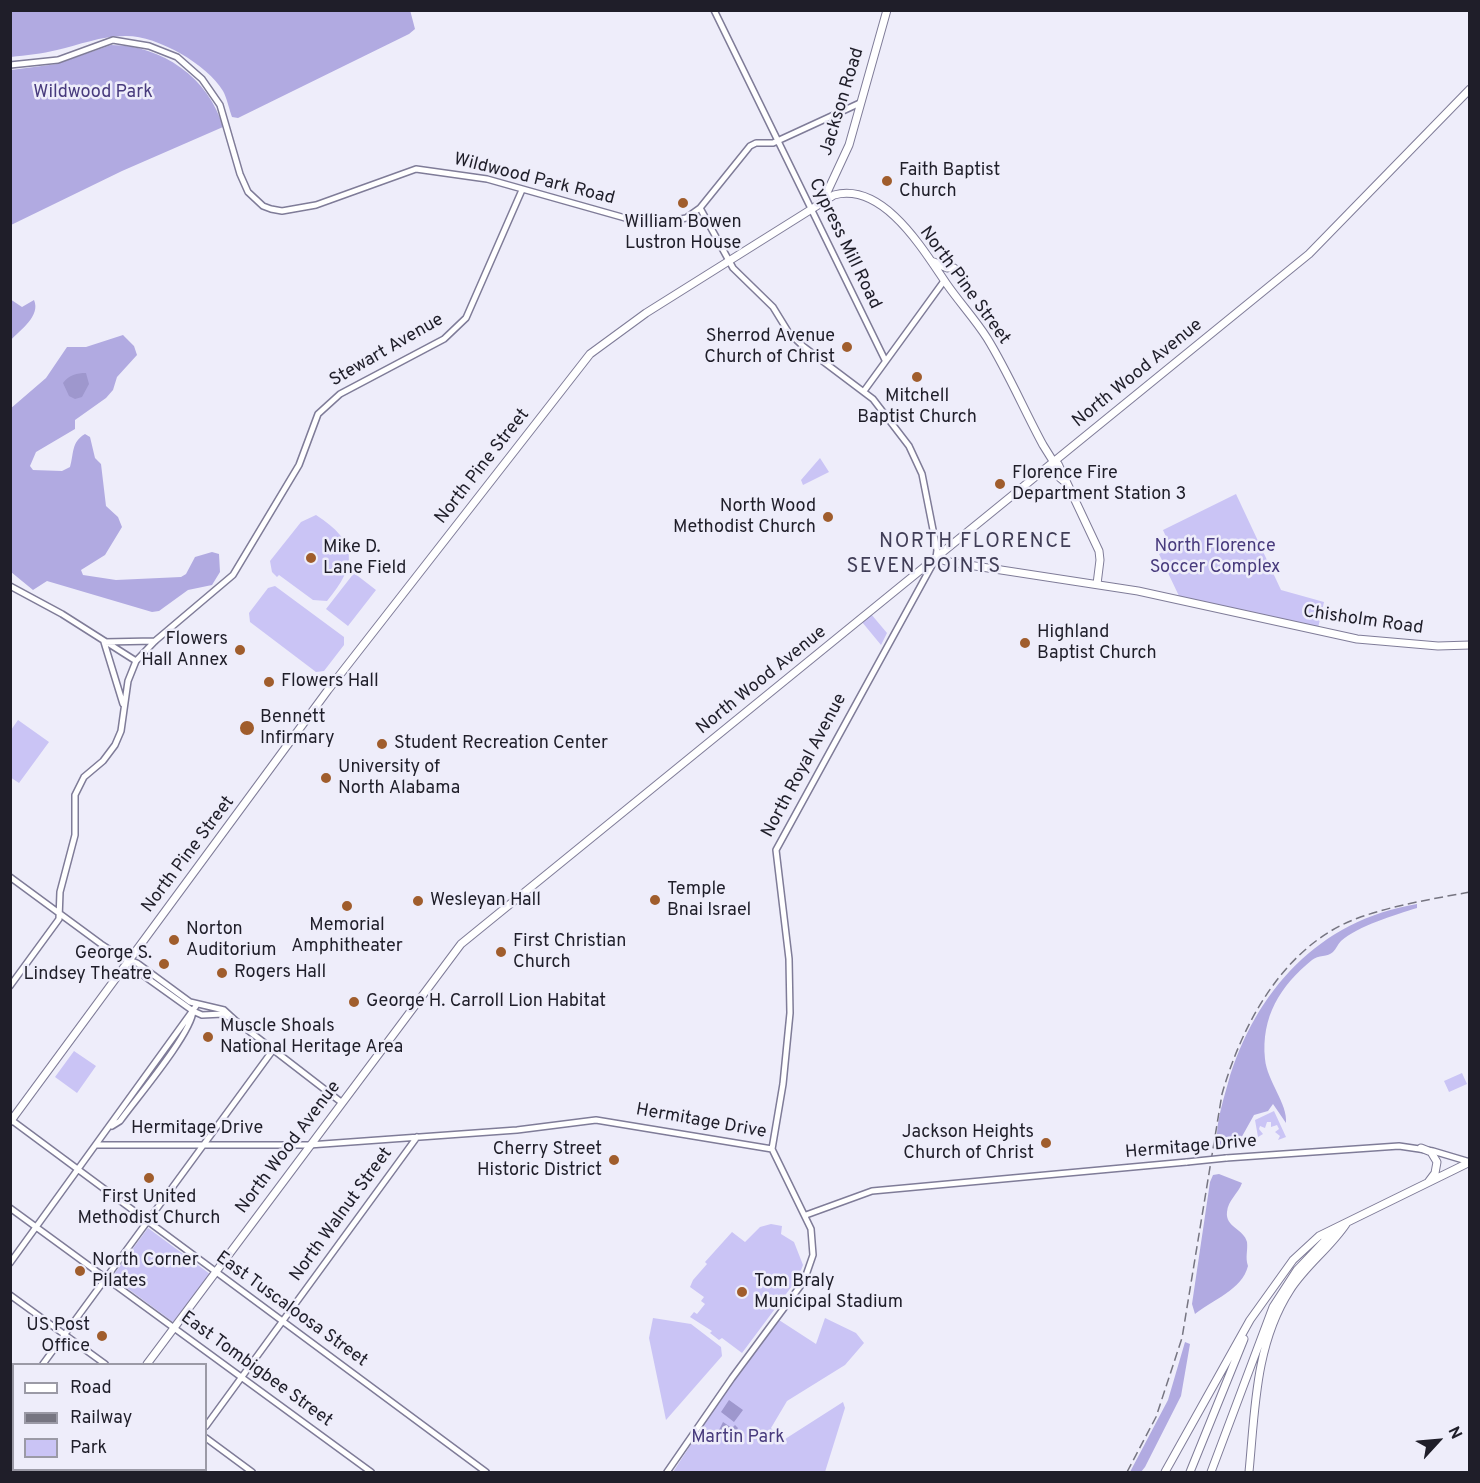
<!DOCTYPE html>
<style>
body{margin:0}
#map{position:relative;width:1480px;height:1483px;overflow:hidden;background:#eeedfa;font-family:Overpass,sans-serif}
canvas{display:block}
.frame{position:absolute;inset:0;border:12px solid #1f1e29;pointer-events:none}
.legend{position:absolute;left:12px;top:1363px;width:195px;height:108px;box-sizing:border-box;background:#eeedfa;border:2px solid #9b9aa6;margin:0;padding:8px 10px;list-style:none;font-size:18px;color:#1f1e29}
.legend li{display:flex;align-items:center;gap:12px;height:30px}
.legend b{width:30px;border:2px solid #9b9aa6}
.north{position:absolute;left:1408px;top:1411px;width:60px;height:60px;-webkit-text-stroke:4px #eeedfa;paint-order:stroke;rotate:64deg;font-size:16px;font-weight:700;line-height:24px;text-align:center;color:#1f1e29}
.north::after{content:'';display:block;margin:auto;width:21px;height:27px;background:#1f1e29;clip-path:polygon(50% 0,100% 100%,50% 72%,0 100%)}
</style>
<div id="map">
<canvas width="1480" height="1483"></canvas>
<div class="frame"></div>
<ul class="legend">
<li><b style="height:8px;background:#fff"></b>Road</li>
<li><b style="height:8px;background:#767581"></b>Railway</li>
<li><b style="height:16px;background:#cac4f5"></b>Park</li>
</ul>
<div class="north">N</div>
</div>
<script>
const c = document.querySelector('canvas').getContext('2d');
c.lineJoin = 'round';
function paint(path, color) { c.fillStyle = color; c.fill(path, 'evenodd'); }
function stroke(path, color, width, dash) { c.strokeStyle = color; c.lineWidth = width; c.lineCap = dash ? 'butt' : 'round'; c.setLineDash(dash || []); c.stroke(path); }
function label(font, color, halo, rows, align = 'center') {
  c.font = font + ' Overpass,sans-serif'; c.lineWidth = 5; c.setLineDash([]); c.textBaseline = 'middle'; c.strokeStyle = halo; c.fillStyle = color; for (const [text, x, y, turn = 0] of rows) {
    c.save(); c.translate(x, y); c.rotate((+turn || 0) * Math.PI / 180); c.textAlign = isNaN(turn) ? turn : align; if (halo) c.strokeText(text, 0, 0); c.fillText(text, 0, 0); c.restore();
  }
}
const green = new Path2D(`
 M820 458 829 472 803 485 801 480Z
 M1236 494 1281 590 1324 602 1318 628 1179 596 1159 554 1171 548 1163 530Z
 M316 515C358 542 358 564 327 601L313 600 279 575 277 577 272 572 270 561 301 522Z
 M354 573 376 590 348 626 326 609Z
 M275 586 344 637V645L324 671 316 672 250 622 249 613 268 588Z
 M871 614 887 633 881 645 862 622Z
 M18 720 49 742 19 783 10 777 11 730Z
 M74 1051 96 1066 77 1093 55 1077Z
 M1462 1073 1467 1084 1449 1092 1444 1081Z
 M1274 1111 1286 1137 1278 1140 1280 1136 1275 1132 1279 1129 1277 1125 1271 1127V1122H1267L1265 1128 1260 1126 1259 1129 1263 1134 1258 1137 1255 1120Z
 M771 1224 782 1226 781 1234 794 1242 803 1265 798 1278 742 1353 722 1338 719 1340 710 1333 712 1331 690 1317 694 1312 697 1314 705 1304 701 1301 704 1297 690 1287 693 1280 707 1264 705 1262 732 1232 745 1242 760 1227Z
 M148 1228 210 1274 173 1322 112 1277Z
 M653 1318 691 1324 721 1347 722 1356 666 1420 649 1338Z
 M825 1318 856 1333 864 1343 845 1365 787 1401 771 1428 782 1441 843 1402 845 1408 825 1472H673L727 1389 779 1320 816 1344Z`);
const forest = new Path2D(`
 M410 10 415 29 409 34 238 118 232 117C229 109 227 98 223 91 207 64 156 35 125 36 101 36 79 45 57 50 42 54 26 55 11 57V11Z
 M111 45C162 45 209 78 223 127L122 171 11 225V70L57 64Z
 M10 299 22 307 34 300C41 316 20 330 11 340Z
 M123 335 134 346 137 355 117 377 113 390 106 398 75 420V429L36 452 30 466 33 470 62 471 70 467C74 454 71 442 85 434L90 437 95 458 101 464 106 506 118 517 122 527 105 555 81 570 83 575 116 580 181 577 186 574 195 557 212 552 219 554 220 572 212 585 188 590 159 611 152 612 47 581 33 590 11 572 10 409 46 378 67 347H86Z
 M1417 904V908C1395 915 1358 926 1341 941 1338 944 1336 949 1333 952 1328 957 1318 955 1312 960 1280 986 1261 1017 1265 1059 1267 1081 1288 1104 1286 1123L1273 1104 1268 1111 1254 1115 1240 1140 1225 1141 1218 1147C1214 1129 1223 1101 1228 1083 1255 991 1319 920 1417 904Z
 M1219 1174 1242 1183C1238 1194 1228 1200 1227 1212 1225 1227 1244 1229 1247 1242 1248 1251 1245 1257 1248 1266 1242 1290 1212 1300 1195 1314L1192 1304 1210 1182 1213 1175Z
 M1185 1342 1190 1344 1181 1396 1145 1467 1141 1472H1130L1168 1400Z`);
const water = new Path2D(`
 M86 373 89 384 82 397 75 399 69 396 63 383C69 375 77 373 86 373Z
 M729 1400 743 1410 734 1422 721 1412Z
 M723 1422 732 1428 735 1425 738 1428 731 1438 719 1430Z`);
const minor = new Path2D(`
 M714 10 885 360
 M10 65 58 60 113 40 149 46 177 57 202 79 220 105 240 174 248 192 263 206 271 209 282 211 316 205 416 169 487 179 650 225 686 218 700 208 750 146 756 143H773L860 103
 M700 208 733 268 773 307 789 333 804 347 873 399 909 446 922 474 937 550 936 558 776 850 789 959 790 1013 783 1084 772 1149
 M864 391 944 281
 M10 586 62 614 136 661
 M123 704 104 642 155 641
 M10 877 101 944 121 957 137 963 190 1002 224 1010 236 1021
 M129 961 133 968 193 1011 202 1015 223 1014 236 1021 341 1102
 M10 986 59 919 60 892 75 835V795L84 777 103 761 115 745 121 731 128 681 136 661 155 641 233 575 299 465 318 414 340 394 444 339 466 318 522 190
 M10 1119 486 1472
 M112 1126 120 1121C135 1100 192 1033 193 1011
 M97 1145H309L517 1130 596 1120 772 1149
 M1226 1158 1399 1146 1433 1151 1470 1162
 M10 1208 371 1472
 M806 1215 872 1191 1187 1162
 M10 1263 196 1006
 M10 1295 105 1364
 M43 1364 273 1050
 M206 1426 417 1137
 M206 1438 252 1472
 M171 1472 173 1470
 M667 1472 732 1378 804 1281 813 1255 811 1229 772 1149`);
const major = new Path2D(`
 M823 201 849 145 887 10
 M934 262 947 268H954
 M1053 461 1059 477 1065 482
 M936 558 949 562 1138 591 1357 639 1438 646 1470 645
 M10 1122 328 690 590 354 646 313 834 195C883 182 922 248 946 283 959 302 975 319 987 338 1008 372 1024 410 1043 445L1053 461 1058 464 1099 551 1100 560 1097 584
 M1421 1148 1431 1152 1437 1162 1435 1173 1429 1181
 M147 1364 461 944 1309 254 1470 89
 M10 1380 14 1382
 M131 1470 135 1472
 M1165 1472 1250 1320 1293 1260 1319 1236 1470 1162
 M1190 1472 1244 1339
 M1211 1472 1273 1307 1297 1270 1333 1232
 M1249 1472C1255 1411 1255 1344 1290 1290 1306 1265 1330 1248 1346 1224`);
const rail = new Path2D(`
 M1127 1472 1156 1417 1182 1338 1222 1094C1242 1024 1284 945 1358 918 1394 905 1432 899 1470 892`);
const minorBridge = new Path2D(`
 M1187 1162 1226 1158`);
const markers = [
 [887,181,6,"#a05d2c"],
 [683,203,6,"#a05d2c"],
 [847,347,6,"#a05d2c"],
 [917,377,6,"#a05d2c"],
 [1000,484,6,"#a05d2c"],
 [828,517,6,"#a05d2c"],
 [311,558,6,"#a05d2c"],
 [1025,643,6,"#a05d2c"],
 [240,650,6,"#a05d2c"],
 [269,682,6,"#a05d2c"],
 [247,728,8,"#a05d2c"],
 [382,744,6,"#a05d2c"],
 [326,778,6,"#a05d2c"],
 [655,900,6,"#a05d2c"],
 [418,901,6,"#a05d2c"],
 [347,906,6,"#a05d2c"],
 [174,940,6,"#a05d2c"],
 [501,952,6,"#a05d2c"],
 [164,964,6,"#a05d2c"],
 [222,973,6,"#a05d2c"],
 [354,1002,6,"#a05d2c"],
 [208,1037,6,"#a05d2c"],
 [1046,1143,6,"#a05d2c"],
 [614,1160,6,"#a05d2c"],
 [149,1178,6,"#a05d2c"],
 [80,1271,6,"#a05d2c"],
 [742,1292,6,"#a05d2c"],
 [102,1336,6,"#a05d2c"]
];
const parkNames = [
 ["Wildwood Park",93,93],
 ["North Florence",1215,547],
 ["Soccer Complex",1215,568],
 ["Martin Park",738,1438]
];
const streetNames = [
 ["Jackson Road",843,102,-73],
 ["Wildwood Park Road",534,180,14],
 ["Cypress Mill Road",844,244,64],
 ["North Pine Street",964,286,54],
 ["Stewart Avenue",387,351,-30],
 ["North Wood Avenue",1138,374,-39],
 ["North Pine Street",483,467,-52],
 ["Chisholm Road",1363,621,8],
 ["North Wood Avenue",762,681,-39],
 ["North Royal Avenue",805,766,-62],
 ["North Pine Street",189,855,-53],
 ["Hermitage Drive",701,1122,10],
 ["Hermitage Drive",197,1129],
 ["North Wood Avenue",289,1148,-53],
 ["Hermitage Drive",1191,1148,-5],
 ["North Walnut Street",342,1215,-54],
 ["East Tuscaloosa Street",291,1310,36],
 ["East Tombigbee Street",256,1370,36]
];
const poiNames = [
 ["Faith Baptist",899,171],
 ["Church",899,192],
 ["William Bowen",683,223,"center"],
 ["Lustron House",683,244,"center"],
 ["Sherrod Avenue",835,337,"right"],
 ["Church of Christ",835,358,"right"],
 ["Mitchell",917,397,"center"],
 ["Baptist Church",917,418,"center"],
 ["Florence Fire",1012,474],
 ["Department Station 3",1012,495],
 ["North Wood",816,507,"right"],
 ["Methodist Church",816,528,"right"],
 ["Mike D.",323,548],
 ["Lane Field",323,569],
 ["Highland",1037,633],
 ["Baptist Church",1037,654],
 ["Flowers",228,640,"right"],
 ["Hall Annex",228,661,"right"],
 ["Flowers Hall",281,682],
 ["Bennett",260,718],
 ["Infirmary",260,739],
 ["Student Recreation Center",394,744],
 ["University of",338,768],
 ["North Alabama",338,789],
 ["Temple",667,890],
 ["Bnai Israel",667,911],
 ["Wesleyan Hall",430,901],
 ["Memorial",347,926,"center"],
 ["Amphitheater",347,947,"center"],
 ["Norton",186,930],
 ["Auditorium",186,951],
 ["First Christian",513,942],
 ["Church",513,963],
 ["George S.",152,954,"right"],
 ["Lindsey Theatre",152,975,"right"],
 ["Rogers Hall",234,973],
 ["George H. Carroll Lion Habitat",366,1002],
 ["Muscle Shoals",220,1027],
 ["National Heritage Area",220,1048],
 ["Jackson Heights",1034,1133,"right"],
 ["Church of Christ",1034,1154,"right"],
 ["Cherry Street",602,1150,"right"],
 ["Historic District",602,1171,"right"],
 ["First United",149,1198,"center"],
 ["Methodist Church",149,1219,"center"],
 ["North Corner",92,1261],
 ["Pilates",92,1282],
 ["Tom Braly",754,1282],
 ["Municipal Stadium",754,1303],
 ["US Post",90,1326,"right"],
 ["Office",90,1347,"right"]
];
const neighbourhoodNames = [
 ["NORTH FLORENCE",976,543],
 ["SEVEN POINTS",924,568]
];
paint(green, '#cac4f5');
paint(forest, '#b1aae1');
paint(water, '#9e97cd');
stroke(minor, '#7f7c98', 8);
stroke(major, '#7f7c98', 9);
stroke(minor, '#fff', 5);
stroke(major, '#fff', 7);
stroke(rail, '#767581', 1.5, [9, 4.5]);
stroke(minorBridge, '#7f7c98', 8, []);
stroke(minorBridge, '#fff', 5);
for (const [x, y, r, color] of markers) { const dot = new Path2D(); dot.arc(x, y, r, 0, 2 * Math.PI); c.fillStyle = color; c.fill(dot); stroke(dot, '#eeedfa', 2); }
label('18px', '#483b7d', '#eeedfa', parkNames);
label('18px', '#1f1e29', '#eeedfa', streetNames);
label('18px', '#1f1e29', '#eeedfa', poiNames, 'left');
c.letterSpacing = '1.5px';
label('20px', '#413e57', '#eeedfa', neighbourhoodNames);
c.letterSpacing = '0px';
</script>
